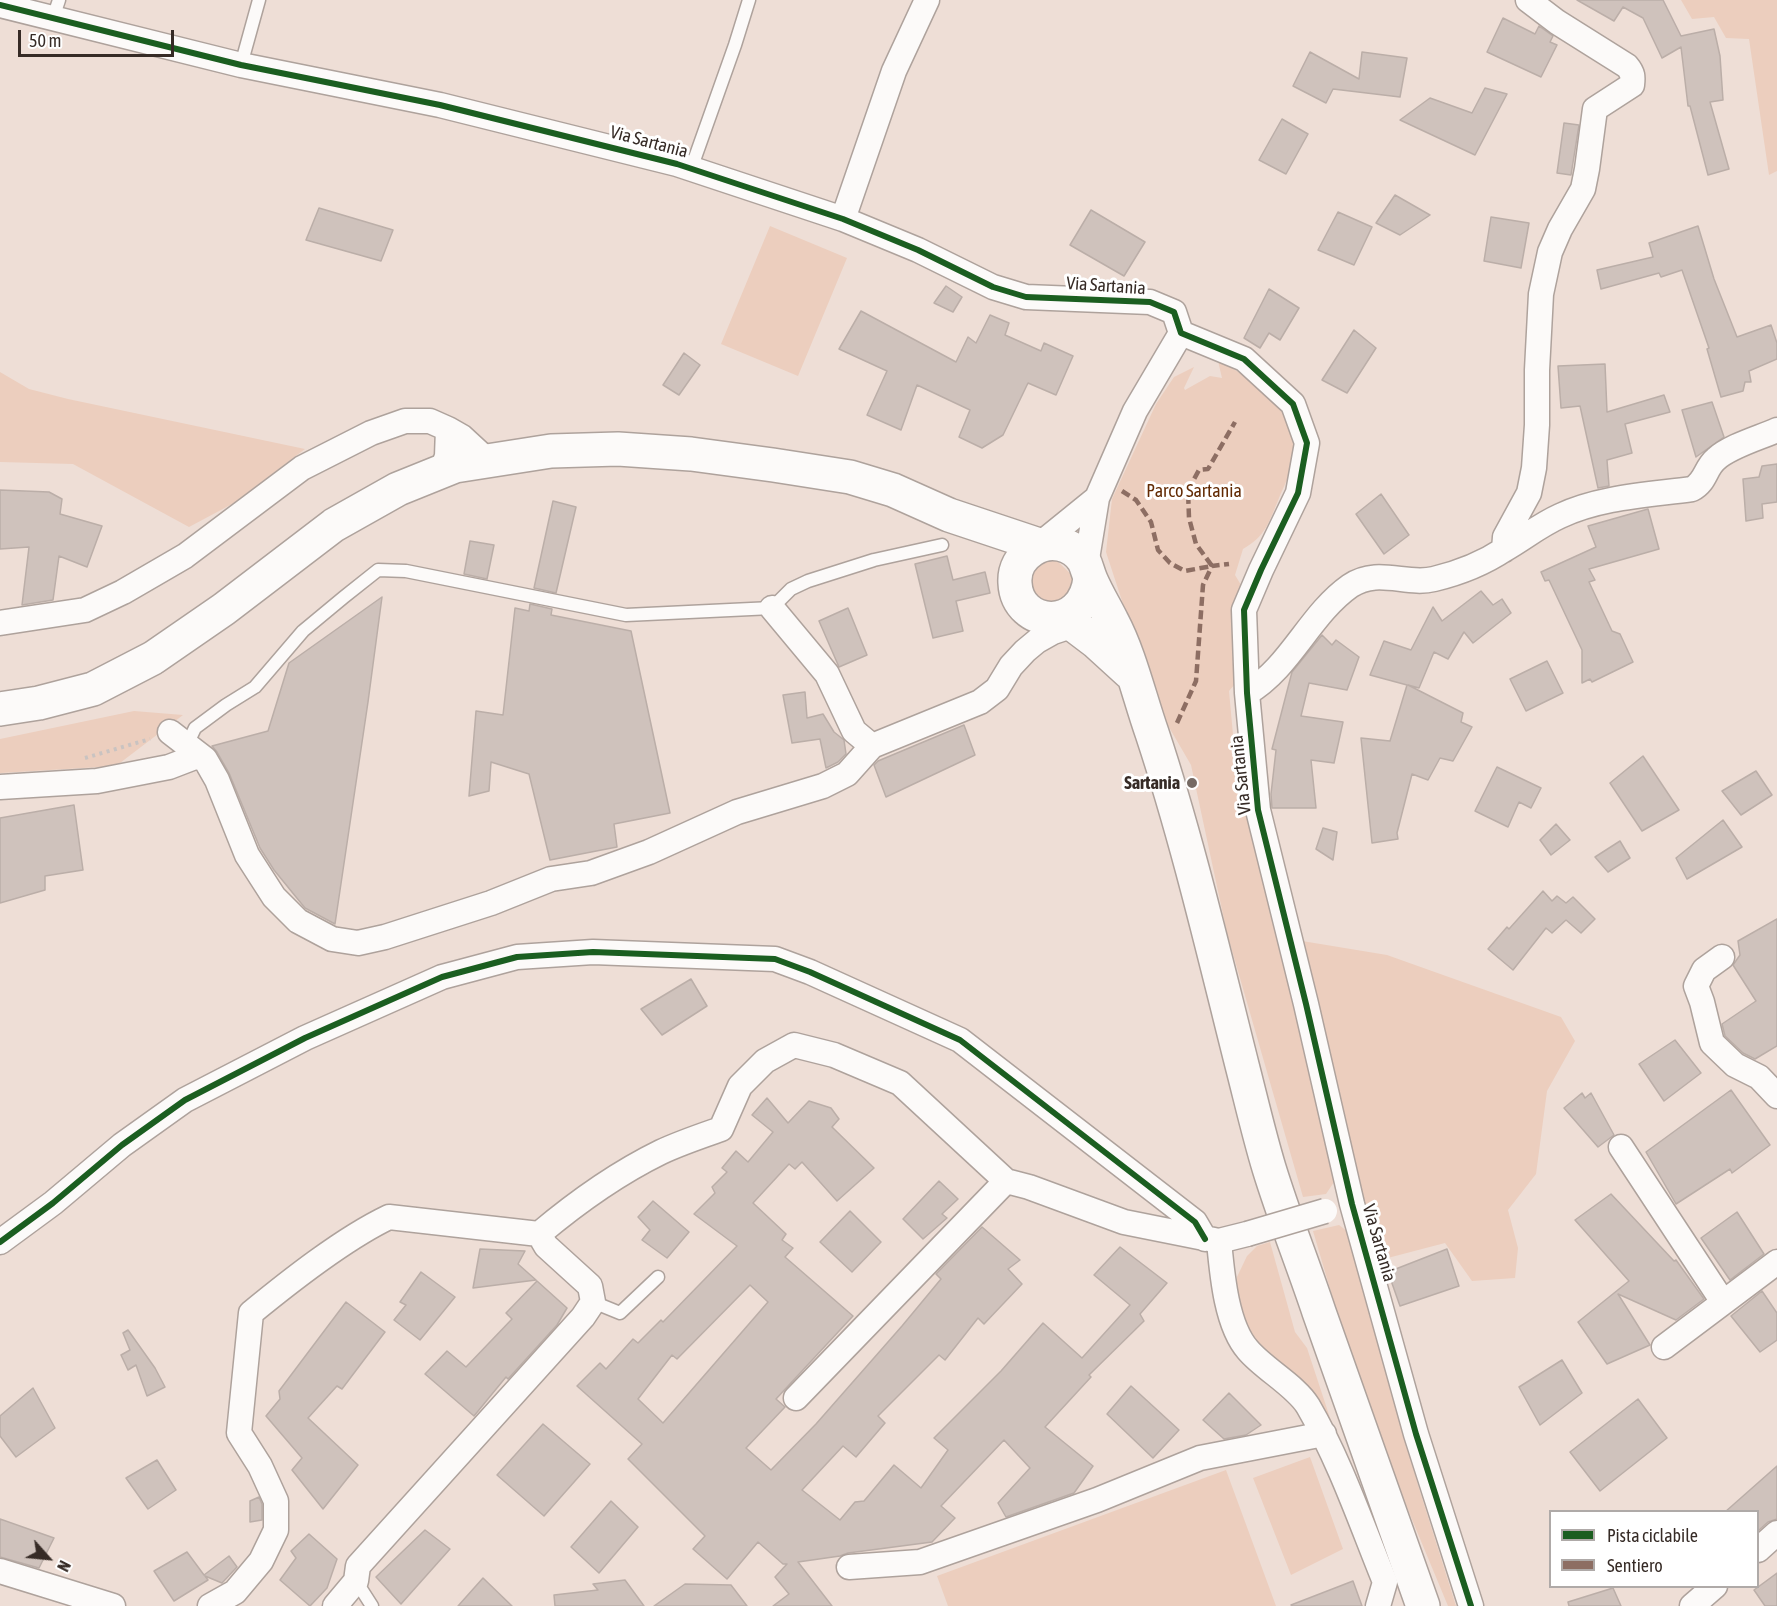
<!DOCTYPE html>
<style>
body{margin:0}
#map{position:relative;width:1777px;height:1606px;overflow:hidden;background:#eeded6;font-family:"Asap Condensed",sans-serif}
canvas{display:block}
.legend{position:absolute;left:1549px;top:1510px;width:210px;height:78px;box-sizing:border-box;background:#fff;border:2px solid #afaaa8;margin:0;padding:8px 10px;list-style:none;font-size:18px;color:#362b26}
.legend li{display:flex;align-items:center;gap:12px;height:30px}
.legend b{width:30px;border:2px solid #afaaa8}
.north{position:absolute;left:18px;top:1528px;width:60px;height:60px;-webkit-text-stroke:4px #fff;paint-order:stroke;rotate:117deg;font-size:16px;font-weight:700;line-height:24px;text-align:center;color:#362b26}
.north::after{content:'';display:block;margin:auto;width:21px;height:27px;background:#362b26;clip-path:polygon(50% 0,100% 100%,50% 72%,0 100%)}
.scale{position:absolute;left:18px;top:30px;width:156px;height:27px;box-sizing:border-box;border:3px solid #362b26;border-top:0;padding-left:8px;font-size:18px;line-height:21px;white-space:nowrap;color:#362b26;-webkit-text-stroke:4px #fff;paint-order:stroke}
</style>
<div id="map">
<canvas width="1777" height="1606"></canvas>
<ul class="legend">
<li><b style="height:8px;background:#1b5e20"></b>Pista ciclabile</li>
<li><b style="height:8px;background:#8d6e63"></b>Sentiero</li>
</ul>
<div class="north">N</div>
<div class="scale">50 m</div>
</div>
<script>
const c = document.querySelector('canvas').getContext('2d');
c.lineJoin = 'round';
function paint(path, color) { c.fillStyle = color; c.fill(path, 'evenodd'); }
function stroke(path, color, width, dash) { c.strokeStyle = color; c.lineWidth = width; c.lineCap = dash ? 'butt' : 'round'; c.setLineDash(dash || []); c.stroke(path); }
function label(font, color, halo, rows, align = 'center') {
  c.font = font + ' "Asap Condensed",sans-serif'; c.lineWidth = 6; c.setLineDash([]); c.textBaseline = 'middle'; c.strokeStyle = halo; c.fillStyle = color; for (const [text, x, y, turn = 0] of rows) {
    c.save(); c.translate(x, y); c.rotate((+turn || 0) * Math.PI / 180); c.textAlign = isNaN(turn) ? turn : align; if (halo) c.strokeText(text, 0, 0); c.fillText(text, 0, 0); c.restore();
  }
}
const green = new Path2D(`
 M1681 0H1777V171L1769 175 1749 39 1726 38 1714 17 1692 19Z
 M770 226 847 258 798 376 721 344Z
 M1218 361C1250 375 1297 413 1297 451 1297 460 1283 488 1279 498 1269 522 1266 536 1243 549L1235 575 1241 585 1237 611 1235 684 1229 691 1240 811 1247 816 1338 1176 1326 1194 1303 1197 1227 933 1191 765 1166 722 1141 659 1106 552 1112 499 1156 404 1174 377 1194 367 1184 388 1185 390 1210 376 1222 378Z
 M0 372 29 389 68 399 305 449 234 503 189 527 73 464 0 462Z
 M1055 559 1075 578 1069 606 1043 602 1030 590 1028 569 1035 560Z
 M134 711 183 715 116 766 0 773V739Z
 M1290 939 1387 955 1561 1017 1575 1041 1547 1091 1536 1174 1508 1210 1518 1248 1515 1278 1472 1281 1445 1243 1380 1260Z
 M1339 1225 1351 1234 1418 1485 1456 1606H1448L1364 1404 1313 1231Z
 M1270 1242 1295 1332 1307 1348 1333 1427 1310 1388 1257 1346 1236 1300 1237 1277 1247 1256 1257 1246Z
 M1310 1457 1343 1549 1291 1575 1253 1478Z
 M1226 1470 1276 1606H948L937 1576Z`);
const building = new Path2D(`
 M1577 0H1663L1681 36 1714 29 1720 56 1723 100 1710 102 1729 169 1708 175 1690 106H1688L1681 47 1662 58 1643 18 1623 7 1614 21Z
 M1503 18 1535 34 1539 26 1553 36 1550 42 1557 45 1541 77 1487 52Z
 M1310 52 1359 79 1362 52 1407 58 1400 97 1333 89 1326 103 1293 86Z
 M1485 88 1507 94 1475 155 1400 120 1430 98 1472 113Z
 M1282 119 1308 134 1286 174 1259 160Z
 M1564 123 1579 125 1571 175 1557 173Z
 M1395 195 1430 215 1400 235 1376 223Z
 M319 208 393 230 381 261 306 240Z
 M1091 210 1145 242 1124 276 1070 245Z
 M1338 212 1372 227 1354 265 1318 250Z
 M1491 217 1529 223 1521 268 1484 261Z
 M1698 226 1714 279 1737 337 1771 325 1777 343V359L1749 371 1751 382H1745L1743 391 1721 397 1707 349 1709 348 1682 270 1661 277 1659 273 1601 289 1597 270 1653 257 1649 243Z
 M946 286 962 297 953 312 934 303Z
 M1269 289 1299 308 1280 340 1269 333 1260 348 1244 338Z
 M861 311 956 362 968 337 976 343 990 315 1009 323 1005 335 1041 351 1044 343 1073 356 1056 395 1028 383 1003 435 982 448 959 437 970 410 917 385 901 430 867 415 887 371 839 349Z
 M1354 330 1376 348 1347 393 1322 380Z
 M684 353 700 365 679 395 663 385Z
 M1605 364 1607 412 1664 395 1670 412 1625 424 1632 453 1607 460 1609 486 1598 488 1580 406 1561 408 1558 366Z
 M1712 402 1724 437 1696 457 1682 410Z
 M1777 464V502L1762 504 1763 518 1746 521 1743 479 1759 477 1762 466Z
 M0 490 49 492 62 499 60 514 102 526 87 567 59 556 53 600 22 605 29 547 0 549Z
 M1381 494 1409 535 1384 554 1356 514Z
 M553 501 576 507 556 593 534 588Z
 M1648 509 1659 549 1589 569 1595 580 1589 582 1612 631 1620 634 1633 662 1592 682 1590 679 1582 683V650L1549 580 1545 581 1541 572 1596 547 1588 526Z
 M470 541 494 545 487 579 464 574Z
 M947 556 953 580 985 572 990 593 956 601 963 631 933 638 915 564Z
 M1481 591 1493 605 1502 599 1511 613 1473 643 1464 632 1448 659 1434 652 1419 688 1408 685 1463 713 1461 722 1472 727 1453 761 1440 758 1428 780 1412 774 1397 833 1398 839 1372 843 1361 738 1390 741 1407 685 1370 675 1384 641 1411 650 1433 607 1442 621Z
 M382 597 368 702 335 924 305 908 274 870 260 848 229 773 217 752 212 746 268 731 289 663Z
 M530 604 552 609 551 615 631 631 670 813 614 824 617 847 550 860 529 774 491 762 489 791 469 796 476 711 503 715 515 608 529 611Z
 M848 608 867 655 839 667 819 621Z
 M1322 635 1332 645 1336 640 1359 657 1347 690 1309 683 1301 716 1343 722 1334 763 1311 760 1316 808H1272L1271 794 1276 750 1272 749 1292 672Z
 M1547 661 1563 693 1526 711 1510 679Z
 M805 692 807 718 823 714 834 732 844 740 846 754 838 762 826 768 820 739 792 743 783 695Z
 M964 725 975 755 886 797 874 765 878 761Z
 M1643 756 1679 810 1642 831 1610 783Z
 M1497 767 1541 788 1531 808 1519 802 1508 827 1475 811Z
 M1756 771 1772 795 1741 815 1722 791Z
 M74 805 83 870 45 876V890L0 903V818Z
 M1723 820 1742 847 1687 879 1676 858Z
 M1556 824 1570 840 1551 855 1540 840Z
 M1323 828 1337 832 1333 860 1316 849Z
 M1620 841 1630 858 1608 872 1595 857Z
 M1543 891 1552 901 1557 896 1566 903 1573 897 1595 919 1581 933 1566 920 1552 933 1546 928 1513 970 1488 949 1507 927 1509 929Z
 M1777 919V1046L1755 1059 1743 1053 1725 1036 1722 1024 1756 1001 1733 965 1740 955 1738 941Z
 M691 979 707 1006 662 1035 641 1009Z
 M1675 1040 1701 1073 1664 1101 1639 1064Z
 M1731 1090 1770 1145 1732 1173 1730 1169 1676 1204 1646 1152Z
 M1582 1093 1585 1098 1591 1093 1614 1135 1598 1147 1564 1108Z
 M767 1098 788 1123 809 1101 831 1108 839 1119 832 1127 874 1168 837 1201 802 1162 795 1169 789 1164 753 1203 786 1234 782 1240 793 1248 785 1257 853 1316 776 1399 785 1407 746 1448 771 1470 816 1424 902 1326 941 1279 936 1274 982 1227 1020 1260 1008 1269 1022 1284 984 1324 978 1318 945 1360 939 1355 878 1416 885 1423 856 1457 843 1446 802 1490 840 1520 855 1502 864 1501 894 1465 921 1488 948 1450 934 1438 1001 1371 1043 1323 1082 1358 1130 1305 1094 1275 1120 1247 1167 1283 1140 1314 1144 1321 1089 1375 1091 1377 1045 1427 1093 1466 1074 1493 1006 1517 998 1503 1030 1468 1004 1440 941 1506 955 1518 932 1542 848 1553 840 1556 798 1562 832 1606H773L789 1594 775 1577 787 1564H783L758 1542 727 1579 693 1549 705 1536 628 1459 642 1444 577 1386 600 1363 606 1369 633 1339 638 1343 661 1320 663 1322 737 1246 694 1214 715 1193 712 1187 727 1172 722 1168 736 1151 748 1162 773 1132 752 1115ZM750 1285 768 1302 663 1423 638 1399 672 1355 677 1359Z
 M939 1181 958 1199 942 1214 947 1218 923 1239 903 1219Z
 M1611 1194 1674 1261 1676 1260 1704 1299 1676 1320 1618 1294 1650 1345 1607 1364 1578 1322 1629 1281 1575 1220Z
 M653 1201 689 1232 667 1258 642 1240 650 1230 638 1217Z
 M850 1211 881 1242 852 1272 820 1242Z
 M1737 1212 1764 1254 1730 1280 1701 1238Z
 M480 1249 525 1251 518 1264 536 1280 473 1288Z
 M1447 1249 1459 1286 1400 1306 1388 1272Z
 M421 1272 455 1297 420 1340 394 1320 406 1305 400 1302Z
 M537 1281 567 1308 557 1325 508 1379 506 1377 474 1416 425 1374 447 1351 466 1367 512 1319 506 1313Z
 M1762 1291 1777 1313V1340L1760 1352 1731 1316Z
 M346 1302 385 1332 342 1389 337 1386 308 1418 358 1465 323 1509 292 1470 302 1458 266 1416 280 1399 279 1391Z
 M128 1330 155 1368 165 1387 147 1396 136 1365 128 1370 121 1355 130 1350 123 1333Z
 M1562 1360 1582 1393 1540 1425 1519 1387Z
 M1131 1386 1179 1430 1153 1458 1107 1414Z
 M33 1388 55 1428 16 1457 0 1436V1416Z
 M1229 1393 1261 1425 1246 1435 1224 1439 1203 1420Z
 M1638 1399 1667 1438 1600 1491 1570 1452Z
 M543 1424 590 1464 544 1516 497 1475Z
 M157 1460 176 1490 148 1509 126 1478Z
 M1777 1466V1519L1768 1522 1758 1531V1512H1725Z
 M259 1497 262 1504V1520L250 1522V1501Z
 M611 1501 638 1527 599 1573 571 1547Z
 M0 1519 54 1538 39 1568 0 1557Z
 M425 1530 450 1549 401 1604 376 1577Z
 M309 1534 337 1559 327 1588 310 1606 280 1580 296 1558 291 1551Z
 M187 1552 204 1575 229 1556 237 1567 222 1583 205 1576 208 1580 174 1601 154 1571Z
 M1777 1573V1606H1765L1754 1590Z
 M483 1578 512 1606H458Z
 M625 1580 644 1606H555L554 1595 598 1590 593 1584Z
 M1353 1581 1362 1606H1292L1291 1605Z
 M685 1584 731 1585 747 1606H654Z
 M1613 1588 1621 1606H1569L1568 1602Z`);
const path = new Path2D(`
 M85 758 150 739`);
const lane = new Path2D(`
 M53 18 59 0
 M241 65 259 0
 M691 169 735 45 749 0
 M187 745 195 728 226 705 255 687 303 631 344 597 378 570 406 571 626 615 772 608 791 589 808 581 874 560 942 545
 M593 1302 620 1313 658 1277
 M356 1581 372 1606`);
const street = new Path2D(`
 M0 5 241 65 440 105 677 164 843 219 918 250 993 287 1026 297 1150 302 1174 312 1181 333 1244 359 1293 404 1307 443 1298 493 1261 570 1244 610 1247 693 1258 810 1306 1004 1352 1204 1416 1434 1471 1606
 M843 219 894 71 927 0
 M442 471 447 456 448 429 462 437 488 461
 M1039 545 1097 498
 M1504 550 1505 537 1529 493 1534 468 1537 425V370L1541 294 1550 252 1560 229 1583 189 1587 169 1595 109 1632 85C1633 77 1633 73 1627 66L1557 22 1528 0
 M1086 565 1097 498 1135 411 1181 333
 M772 608 827 674 854 731 872 746 980 702 997 689 1011 666 1025 651 1037 641 1053 632 1074 625
 M0 623 85 610 123 592 185 556 302 468 371 433 405 421H430L448 429
 M1247 693C1291 667 1309 615 1350 586 1378 567 1406 586 1434 579 1459 573 1484 563 1505 549 1524 538 1540 525 1560 516 1600 497 1648 495 1692 489 1706 482 1705 468 1716 459 1730 446 1759 438 1777 430
 M170 732 205 759
 M0 787 97 781 169 767 195 757 205 759 217 780 247 855 274 897 298 921 332 939 358 943 385 937 491 903 551 879 591 873 649 852 737 812 823 786 847 774 872 746
 M1722 957 1704 970 1696 986 1702 1002 1712 1043 1735 1065 1759 1077 1777 1096
 M1621 1147 1723 1302
 M1219 1241C1222 1273 1226 1325 1248 1350 1264 1369 1296 1386 1308 1406 1340 1461 1361 1523 1385 1582L1378 1606
 M0 1242 53 1203 122 1145 185 1100 305 1038 442 977 517 957 593 952 775 959 810 972 960 1040 1195 1222 1205 1239
 M1664 1347 1777 1262
 M796 1398 1006 1181 1029 1187 1124 1222 1219 1241 1247 1234
 M1758 1550 1777 1533
 M849 1567 920 1562 1097 1500 1200 1458 1324 1434
 M0 1571 113 1606
 M210 1606 235 1592 261 1561 276 1530V1501L260 1466 239 1433 251 1313C290 1281 343 1239 389 1217L539 1234C577 1202 616 1174 661 1152 680 1143 701 1136 721 1129L740 1086 765 1061 794 1045 834 1055 900 1083 1006 1181
 M335 1606 356 1581 358 1566 583 1317 593 1302 590 1286 546 1246 539 1234
 M1692 1606 1715 1586`);
const secondary = new Path2D(`
 M1090 578C1084 634 1017 628 1015 583 1014 569 1021 557 1032 550 1049 538 1073 543 1084 561 1087 567 1088 573 1091 580 1097 594 1105 607 1112 621 1130 655 1139 696 1152 733 1188 842 1214 954 1242 1065 1251 1100 1259 1135 1269 1168 1284 1217 1303 1264 1319 1312 1354 1410 1388 1508 1423 1606
 M1063 617 1096 642 1130 673
 M0 709 39 703 93 689 153 658 224 609 334 525 398 489 455 466 551 451 618 449 691 454 773 465 850 477 893 490 949 515 1039 545`);
const streetBridge = new Path2D(`
 M1247 1234 1325 1211`);
const quiet = new Path2D(`
 M1122 491 1136 500 1151 522 1158 550 1170 563 1185 571 1212 566 1196 544 1189 518 1188 490 1199 470 1208 469 1235 422
 M1177 723 1196 681 1203 585 1212 566 1229 564`);
const cycleway = new Path2D(`
 M0 5 241 65 440 105 677 164 843 219 918 250 993 287 1026 297 1150 302 1174 312 1181 333 1244 359 1293 404 1307 443 1298 493 1261 570 1244 610 1247 693 1258 810 1306 1004 1352 1204 1416 1434 1471 1606
 M0 1242 53 1203 122 1145 185 1100 305 1038 442 977 517 957 593 952 775 959 810 972 960 1040 1195 1222 1205 1239`);
const markers = [
 [1192,783,6,"#766a64"]
];
const streetNames = [
 ["Via Sartania",649,142,15],
 ["Via Sartania",1106,286,4],
 ["Via Sartania",1241,775,-96],
 ["Via Sartania",1379,1243,74]
];
const parkNames = [
 ["Parco Sartania",1194,491]
];
const poiNames = [
 ["Sartania",1180,783]
];
paint(green, '#eccebe');
paint(building, '#cfc2bc');
stroke(building, '#bbaea8', 1.5);
stroke(lane, '#aea29c', 15);
stroke(street, '#aea29c', 27);
stroke(secondary, '#aea29c', 36);
stroke(path, '#c9c3c1', 4, [3, 4.5]);
stroke(lane, '#fcfaf9', 12);
stroke(street, '#fcfaf9', 24);
stroke(secondary, '#fcfaf9', 33);
stroke(streetBridge, '#aea29c', 27, []);
stroke(streetBridge, '#fcfaf9', 24);
stroke(quiet, '#8d6e63', 4.5, [9, 4.5]);
stroke(cycleway, '#1b5e20', 6);
for (const [x, y, r, color] of markers) { const dot = new Path2D(); dot.arc(x, y, r, 0, 2 * Math.PI); c.fillStyle = color; c.fill(dot); stroke(dot, '#fff', 2); }
label('18px', '#362b26', '#fff', streetNames);
label('18px', '#622a03', '#fff', parkNames);
label('bold 18px', '#362b26', '#fff', poiNames, 'right');
</script>
